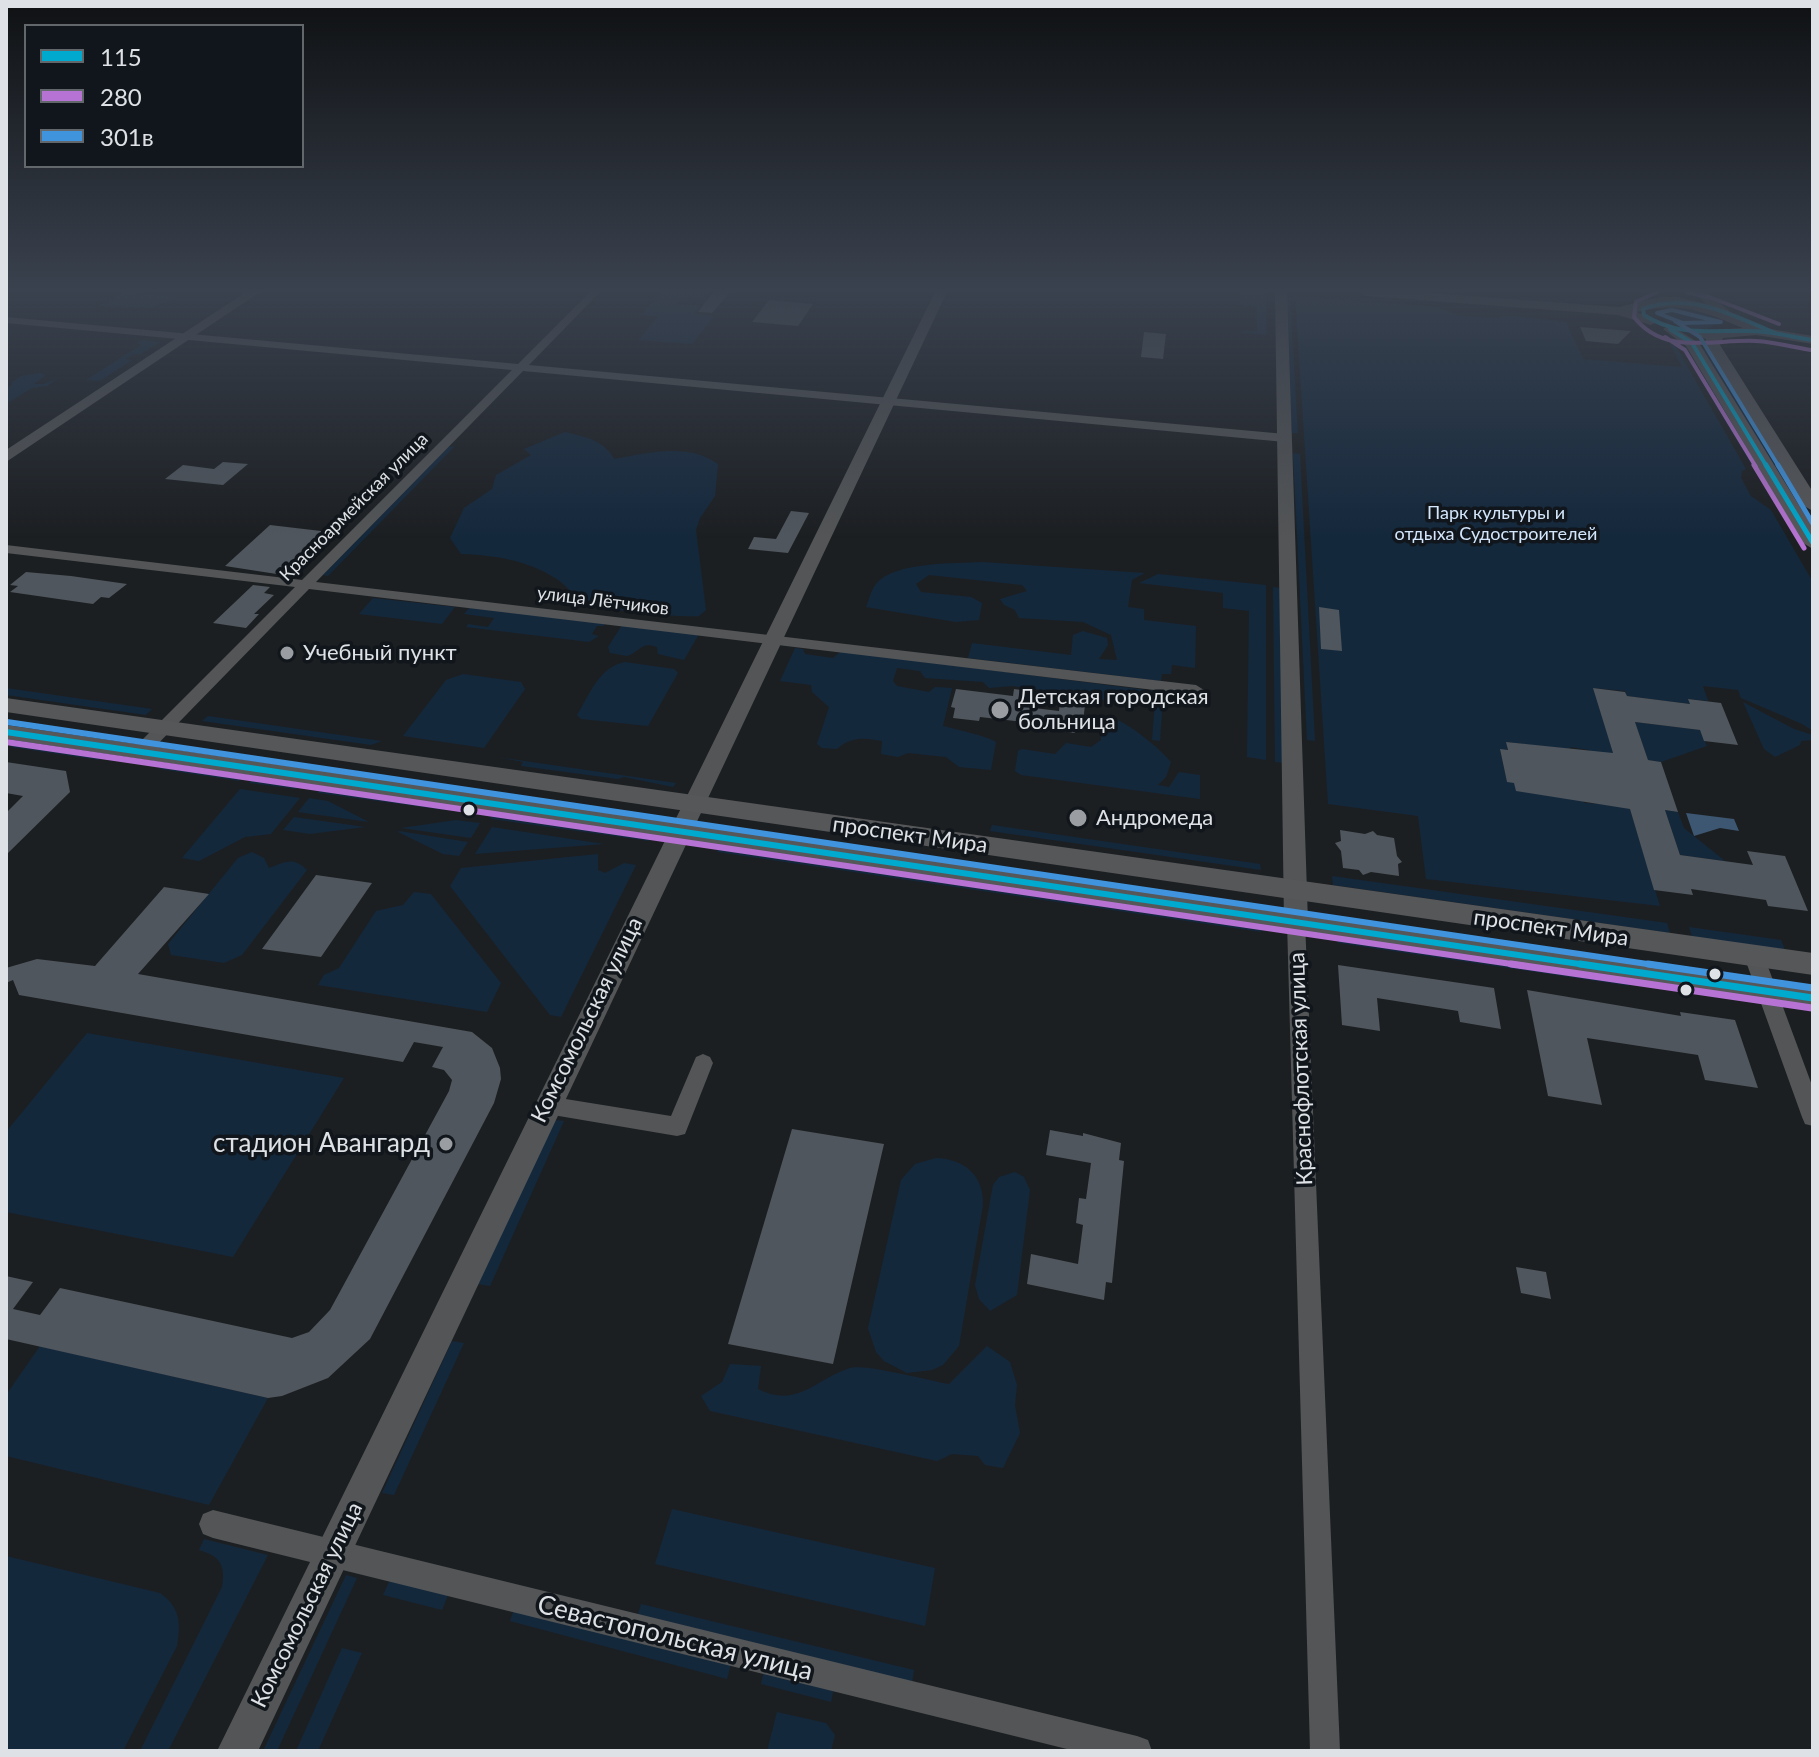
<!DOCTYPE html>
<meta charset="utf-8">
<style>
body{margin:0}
#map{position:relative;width:1819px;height:1757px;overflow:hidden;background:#1c1f22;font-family:Lato,sans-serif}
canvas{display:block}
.frame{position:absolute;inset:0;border:8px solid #dee1e5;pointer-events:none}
.legend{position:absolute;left:24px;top:24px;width:280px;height:144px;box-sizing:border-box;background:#10161b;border:2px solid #62676c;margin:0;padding:10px 14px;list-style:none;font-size:24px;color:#dee1e5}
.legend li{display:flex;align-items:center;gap:16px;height:40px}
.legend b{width:40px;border:2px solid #62676c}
</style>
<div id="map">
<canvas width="1819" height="1757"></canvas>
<div class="frame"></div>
<ul class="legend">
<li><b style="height:10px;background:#00a9ce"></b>115</li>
<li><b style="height:10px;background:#b673d3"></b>280</li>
<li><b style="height:10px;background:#4094de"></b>301в</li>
</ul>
</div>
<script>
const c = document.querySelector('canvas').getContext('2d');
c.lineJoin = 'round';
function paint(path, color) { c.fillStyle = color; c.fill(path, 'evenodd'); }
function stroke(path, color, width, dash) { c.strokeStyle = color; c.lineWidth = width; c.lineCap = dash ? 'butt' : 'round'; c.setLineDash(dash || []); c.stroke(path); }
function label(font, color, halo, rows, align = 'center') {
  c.font = font + ' Lato,sans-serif'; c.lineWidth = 7; c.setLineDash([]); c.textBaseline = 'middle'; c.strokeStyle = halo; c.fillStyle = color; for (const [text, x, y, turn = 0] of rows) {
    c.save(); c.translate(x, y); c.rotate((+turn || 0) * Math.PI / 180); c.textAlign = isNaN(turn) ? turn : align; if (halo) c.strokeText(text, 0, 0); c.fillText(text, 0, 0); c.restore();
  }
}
const green = new Path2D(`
 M124 292 180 297 150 308 100 306Z
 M662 292H710L704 298 682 297 676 304 700 306 694 314 714 316 692 344 638 340 658 317 641 315Z
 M1240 292 1266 293V335L1234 332 1257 331V306L1240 305Z
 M1284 296 1290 297 1298 433H1292Z
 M1295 296 1437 307 1461 316 1497 318 1507 315 1566 322 1583 359 1682 367 1670 344 1675 345 1746 469 1742 471 1741 478 1751 496 1771 510 1813 582V731L1802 724 1741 698 1738 690 1703 686 1708 701 1689 699 1690 704 1627 696 1625 691 1594 688 1614 756 1590 753 1589 750 1570 747V750L1507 742V750H1500L1507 781 1583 800 1584 803 1629 806 1660 906 1426 879 1418 816 1328 804Z
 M1670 307 1707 312 1719 322C1705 336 1673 327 1659 315L1661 309Z
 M142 340 160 342 141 354H134L126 359 132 360 100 381 86 380 141 345 137 343Z
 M1680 346 1686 347 1762 472H1756Z
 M1701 349 1710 350 1788 478 1780 477Z
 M40 373 46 375 34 384H44L60 377 47 386 32 388 6 404V389L12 385 11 383 21 376Z
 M565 432C585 437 604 440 614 459 648 453 687 442 718 464L715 496 700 518 696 530 706 610 699 616C680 618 598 610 583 602 573 596 566 584 555 578 527 560 493 555 461 554L450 538 464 508 492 489 496 475 531 455 524 449Z
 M455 446 328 576 323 575 448 447Z
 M1293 453 1300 454 1315 741 1307 740Z
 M982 562 1145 573 1132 580 1128 607 1144 609V620L1196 626 1195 668 1172 665 1171 674H1162L1161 681 968 658 972 643 1071 655 1073 635 1083 631 1107 638 1108 645 1099 659 1117 660 1111 635 1083 622 1019 618 1015 610 1004 605 1000 599 1027 591 1022 585 929 575 916 584 921 592 971 597 982 603 979 620 956 622 866 607C869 600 871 590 876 584 895 561 955 564 982 562Z
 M1158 574 1266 585V760L1247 757 1249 611 1223 608V593L1139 583Z
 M1273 587 1282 588 1285 763 1275 762Z
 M373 598 455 607 442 624 359 614Z
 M470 607 606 623 603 626H597L592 634 599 636 589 642 466 627 468 624 488 627 494 618 464 614Z
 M622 625 699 634 684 660 658 654 657 647C641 641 640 652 627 656L610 653 608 647Z
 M795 648 803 649 805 654 833 658 841 651 1154 691 1163 699 1160 741 1152 740 1155 702 1080 699 1058 692 1012 686 989 688 983 682 925 678 920 671 897 668 893 681 897 686 929 692 935 687 952 688 943 726C954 729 987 736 996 742L991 770 959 767 946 757 908 753 898 757 881 754 882 741C864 738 852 736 837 749L822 748 817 744 829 707 812 692 811 685 780 681Z
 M625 662 674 669 678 673 648 726 581 719 577 715C590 694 599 667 625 662Z
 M463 674 521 682 525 689 484 748 403 736 446 680Z
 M6 688 152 709 146 715 6 695Z
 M1743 702 1794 729 1813 735V740L1801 741 1800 745 1775 757 1764 749Z
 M208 716 382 741 371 745 202 721Z
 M1110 717C1128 722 1159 748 1171 762L1166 777 1158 785 1169 787 1179 772 1200 775V799L1021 775 1015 771 1018 751 1022 749 1055 754 1066 743 1091 747 1101 740 1100 727Z
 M1635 722 1700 730 1707 746 1661 762 1648 760Z
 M18 740 106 753 99 760 10 747Z
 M497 757 676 783 673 787 624 777 618 779 521 766 523 762Z
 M164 762 245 774 239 781 159 769Z
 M255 776 439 803 444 810 318 793 319 790 299 787 296 789 249 783Z
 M240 789 300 798 271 834 245 837 199 861 182 858Z
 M309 798 328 801 369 822 298 812Z
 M1665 810 1678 812 1684 828 1725 861 1680 855Z
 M503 811 653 834 649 841 491 819 490 816Z
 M294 817 365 827 310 834 283 830Z
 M456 820 480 823 471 838 401 828Z
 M992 825 1260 864 1261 870 990 831Z
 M492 827 604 844 475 854Z
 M398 832 399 831 468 842 459 856 443 854Z
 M722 841 1261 920V932L717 852Z
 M252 852 264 858 269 868C285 862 293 856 307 870L242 955 224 963 171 955 168 944 238 858Z
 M598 854V870L605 873 624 863 636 865 561 1017 550 1015 450 886 461 868Z
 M1332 876 1667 923 1670 933 1333 885Z
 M414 892 431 894 501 983 487 1012 318 985 324 975 339 968 376 911 403 905Z
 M1689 927 1781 940 1785 950 1692 937Z
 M1338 932 1622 975 1630 986 1338 943Z
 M87 1033 344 1078 233 1257 6 1212V1132Z
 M554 1120 564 1121 490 1286 478 1284Z
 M936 1158C964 1159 984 1175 983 1205L959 1346 943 1365 932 1370 907 1373 884 1361 876 1352 868 1328 901 1180 915 1164Z
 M1015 1172 1024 1177 1030 1190 1017 1295 990 1311 979 1299 975 1285 993 1185 999 1177Z
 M452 1341 464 1343 394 1495 382 1493Z
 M40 1346 268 1398 209 1505 6 1456V1395Z
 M987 1346 1010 1362 1017 1385 1015 1405 1020 1433 1003 1468 985 1465 978 1456 952 1454 937 1461 710 1411 701 1396 722 1382 730 1364 761 1366 758 1389C798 1409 815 1379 850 1368 864 1363 931 1381 949 1384Z
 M672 1509 935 1568 925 1626 655 1564Z
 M204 1539 268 1555 168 1751H140L222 1587C226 1565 220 1556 199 1550Z
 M6 1556 160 1593C180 1607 181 1623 177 1646L123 1751H6Z
 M394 1571 452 1586 442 1610 383 1595Z
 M346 1575 357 1578 277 1751H263Z
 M516 1604 733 1657 727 1679 510 1621Z
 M641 1604 914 1670 912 1684 637 1617Z
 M342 1648 362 1653 318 1751H296Z
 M765 1666 835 1683 831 1702 761 1684Z
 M777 1712 826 1723 835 1735 831 1751H767Z`);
const water = new Path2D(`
 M1686 813 1734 819 1739 831 1720 828 1694 836Z`);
const building = new Path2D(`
 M713 292H730L712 313 698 312Z
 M769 300 813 304 798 326 752 322Z
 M1580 327 1631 331 1618 344 1586 341Z
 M1144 332 1166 334 1163 359 1141 357Z
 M223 462 248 464 223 485 165 479 183 465 214 469Z
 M791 511 809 513 788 553 748 549 754 537 776 539Z
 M270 525 321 531 319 545 283 575 225 566Z
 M26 572 71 576 127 584 109 598 101 597 93 604 10 592 18 586 10 585Z
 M253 585 270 587 264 593 274 595 254 614H259L246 628 213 623Z
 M1319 607 1339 610 1342 651 1321 649Z
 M1593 688 1625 692 1627 696 1690 704 1688 699 1721 703 1738 745 1704 741 1700 730 1635 722 1648 760 1661 762 1678 812 1665 810 1680 855 1753 865 1747 851 1785 856 1808 911 1768 906 1766 900 1691 889 1693 895 1654 890 1630 809 1516 791 1514 783 1507 782 1500 749 1508 750 1506 742 1613 753Z
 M956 689 1013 696 1014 689 1029 691 1026 707 1059 711 1060 702 1085 705 1083 722 1077 721 1075 733 1050 730V725L980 717 979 721 953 718 955 708 951 707Z
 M6 762 66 771 70 792 6 855V813L23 796 6 793Z
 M1340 830 1365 834 1373 831 1377 835 1394 838 1397 856 1402 862 1398 864 1399 876 1371 872 1363 875 1359 870 1343 868 1341 851 1335 843 1341 841Z
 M316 875 372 883 321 957 262 949Z
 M164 887 209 894 138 974 472 1032 492 1048 500 1068 501 1079 494 1103 370 1339 328 1378 282 1396 268 1398 6 1339V1276L33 1282 13 1309 40 1315 60 1288 292 1338 309 1332 330 1310 449 1091 452 1080 444 1070 432 1067 443 1047 414 1042 403 1062 19 995 13 980 6 983V968L37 959 95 966Z
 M1338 965 1494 988 1501 1029 1460 1022 1458 1011 1377 998 1380 1031 1342 1025Z
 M1527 990 1681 1016 1680 1012 1735 1020 1758 1088 1705 1080 1698 1055 1587 1038 1602 1105 1548 1096Z
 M792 1129 884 1144 833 1364 728 1344Z
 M1050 1130 1083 1136V1133L1121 1143 1119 1160 1124 1161 1112 1283 1106 1282 1104 1300 1027 1284 1031 1254 1078 1264 1083 1225 1076 1223 1079 1198 1086 1199 1091 1163 1046 1155Z
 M1516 1267 1546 1272 1551 1299 1521 1293Z`);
const minor = new Path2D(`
 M590 292H600L529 365 1285 434 1291 438 1285 442 523 371 316 582 1196 685 1204 690 1196 695 309 589 147 755H135L133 751 135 747 295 587 6 553V545L302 580 512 370 6 323V317L518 364Z
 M1296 915 1303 917 1305 922 1340 1751H1310L1287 922 1289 917Z
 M1754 949 1761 951 1764 956 1813 1088V1126L1805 1124 1802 1117 1744 956 1747 951Z
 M703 1054 710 1057 713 1063 685 1134 677 1136 547 1114 539 1111 536 1105 539 1099 547 1096 671 1116 696 1057Z
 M213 1510 1137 1736 1148 1740 1152 1751H1075L213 1538 203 1534 199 1524 203 1514Z`);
const tertiary = new Path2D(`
 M246 292H260L6 462V450Z
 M935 292H947L258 1751H217Z
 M1275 292H1287L1308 922 1305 929 1296 931 1287 929 1284 922Z
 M1693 292H1706L1733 314 1721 317Z`);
const secondary = new Path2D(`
 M1359 292H1417L1619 307 1660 297H1678L1718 307 1764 328 1813 336V344L1756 335 1723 338 1720 345 1813 492V511L1804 506 1706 345V339L1694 335 1701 331 1743 328C1702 311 1681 301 1637 312L1658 321 1651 325 1618 315 1366 296Z
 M1670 325 1699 343 1813 528V549L1803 543 1686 346 1663 329Z
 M6 698 1813 953V975L6 712Z
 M6 725 1813 987V1009L6 739Z`);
const bus1Far3 = new Path2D(`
 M1670 329 1692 343 1767 467
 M1775 333C1732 315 1690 291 1643 309L1644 315C1678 337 1711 330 1749 331 1771 331 1792 337 1813 340`);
const bus1Far2 = new Path2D(`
 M1766 465 1813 543`);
const bus1Far1 = new Path2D(`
 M6 732 1593 966`);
const bus1 = new Path2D(`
 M1580 964 1813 998`);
const bus2Far3 = new Path2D(`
 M1657 292 1636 302 1634 317C1664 356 1713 339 1756 341 1774 342 1793 347 1811 350
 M1687 292 1712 298 1779 324
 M1665 337 1685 350 1756 467`);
const bus2Far2 = new Path2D(`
 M1754 465 1804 548`);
const bus2Far1 = new Path2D(`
 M6 742 1525 966`);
const bus2 = new Path2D(`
 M1511 964 1812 1008`);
const bus3Far3 = new Path2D(`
 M1672 310 1721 322 1683 323 1657 313Z
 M1675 321 1700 337 1779 467`);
const bus3Far2 = new Path2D(`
 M1778 465 1813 524`);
const bus3Far1 = new Path2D(`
 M7 722 1661 966`);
const bus3 = new Path2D(`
 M1648 964 1813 988`);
const markers = [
 [287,653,8,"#9a9da1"],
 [1000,710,10,"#9a9da1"],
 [469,810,7,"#dee1e5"],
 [1078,818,10,"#9a9da1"],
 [1715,974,7,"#dee1e5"],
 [1686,990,7,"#dee1e5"],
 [446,1144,8,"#9a9da1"]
];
const farStreetnames = [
 ["Красноармейская улица",354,507,-45],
 ["улица Лётчиков",603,601,7]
];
const farParknames = [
 ["Парк культуры и",1496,513],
 ["отдыха Судостроителей",1496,534]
];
const poiNames = [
 ["Учебный пункт",303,653],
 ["Детская городская",1018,697],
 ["больница",1018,722],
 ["Андромеда",1096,818]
];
const streetNames = [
 ["проспект Мира",910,835,8],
 ["проспект Мира",1551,928,8],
 ["Комсомольская улица",587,1020,-64],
 ["Краснофлотская улица",1301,1069,-92],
 ["Комсомольская улица",307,1605,-64]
];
const nearPoinames = [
 ["стадион Авангард",430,1144]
];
const nearStreetnames = [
 ["Севастопольская улица",675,1638,14]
];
paint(green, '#14283c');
paint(water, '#3d5772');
paint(building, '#4f565d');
paint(minor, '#535556');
paint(tertiary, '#535556');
paint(secondary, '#565759');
stroke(bus1Far3, '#00a9ce', 4);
stroke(bus1Far2, '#00a9ce', 5);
stroke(bus1Far1, '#00a9ce', 6);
stroke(bus1, '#00a9ce', 7);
stroke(bus2Far3, '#b673d3', 4);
stroke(bus2Far2, '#b673d3', 5);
stroke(bus2Far1, '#b673d3', 6);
stroke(bus2, '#b673d3', 7);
stroke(bus3Far3, '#4094de', 4);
stroke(bus3Far2, '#4094de', 5);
stroke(bus3Far1, '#4094de', 6);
stroke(bus3, '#4094de', 7);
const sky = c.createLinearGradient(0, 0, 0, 538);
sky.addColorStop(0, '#0f1113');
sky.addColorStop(0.54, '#3a424f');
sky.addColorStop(1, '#3a424f00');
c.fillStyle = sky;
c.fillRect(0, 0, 1819, 538);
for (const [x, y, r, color] of markers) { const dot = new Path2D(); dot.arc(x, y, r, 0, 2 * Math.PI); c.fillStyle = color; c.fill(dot); stroke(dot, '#10161b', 3); }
label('18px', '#dee1e5', '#10161b', farStreetnames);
label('18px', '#d3e6fb', '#10161b', farParknames);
label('22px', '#dee1e5', '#10161b', poiNames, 'left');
label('22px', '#dee1e5', '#10161b', streetNames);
label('26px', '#dee1e5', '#10161b', nearPoinames, 'right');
label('26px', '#dee1e5', '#10161b', nearStreetnames);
</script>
